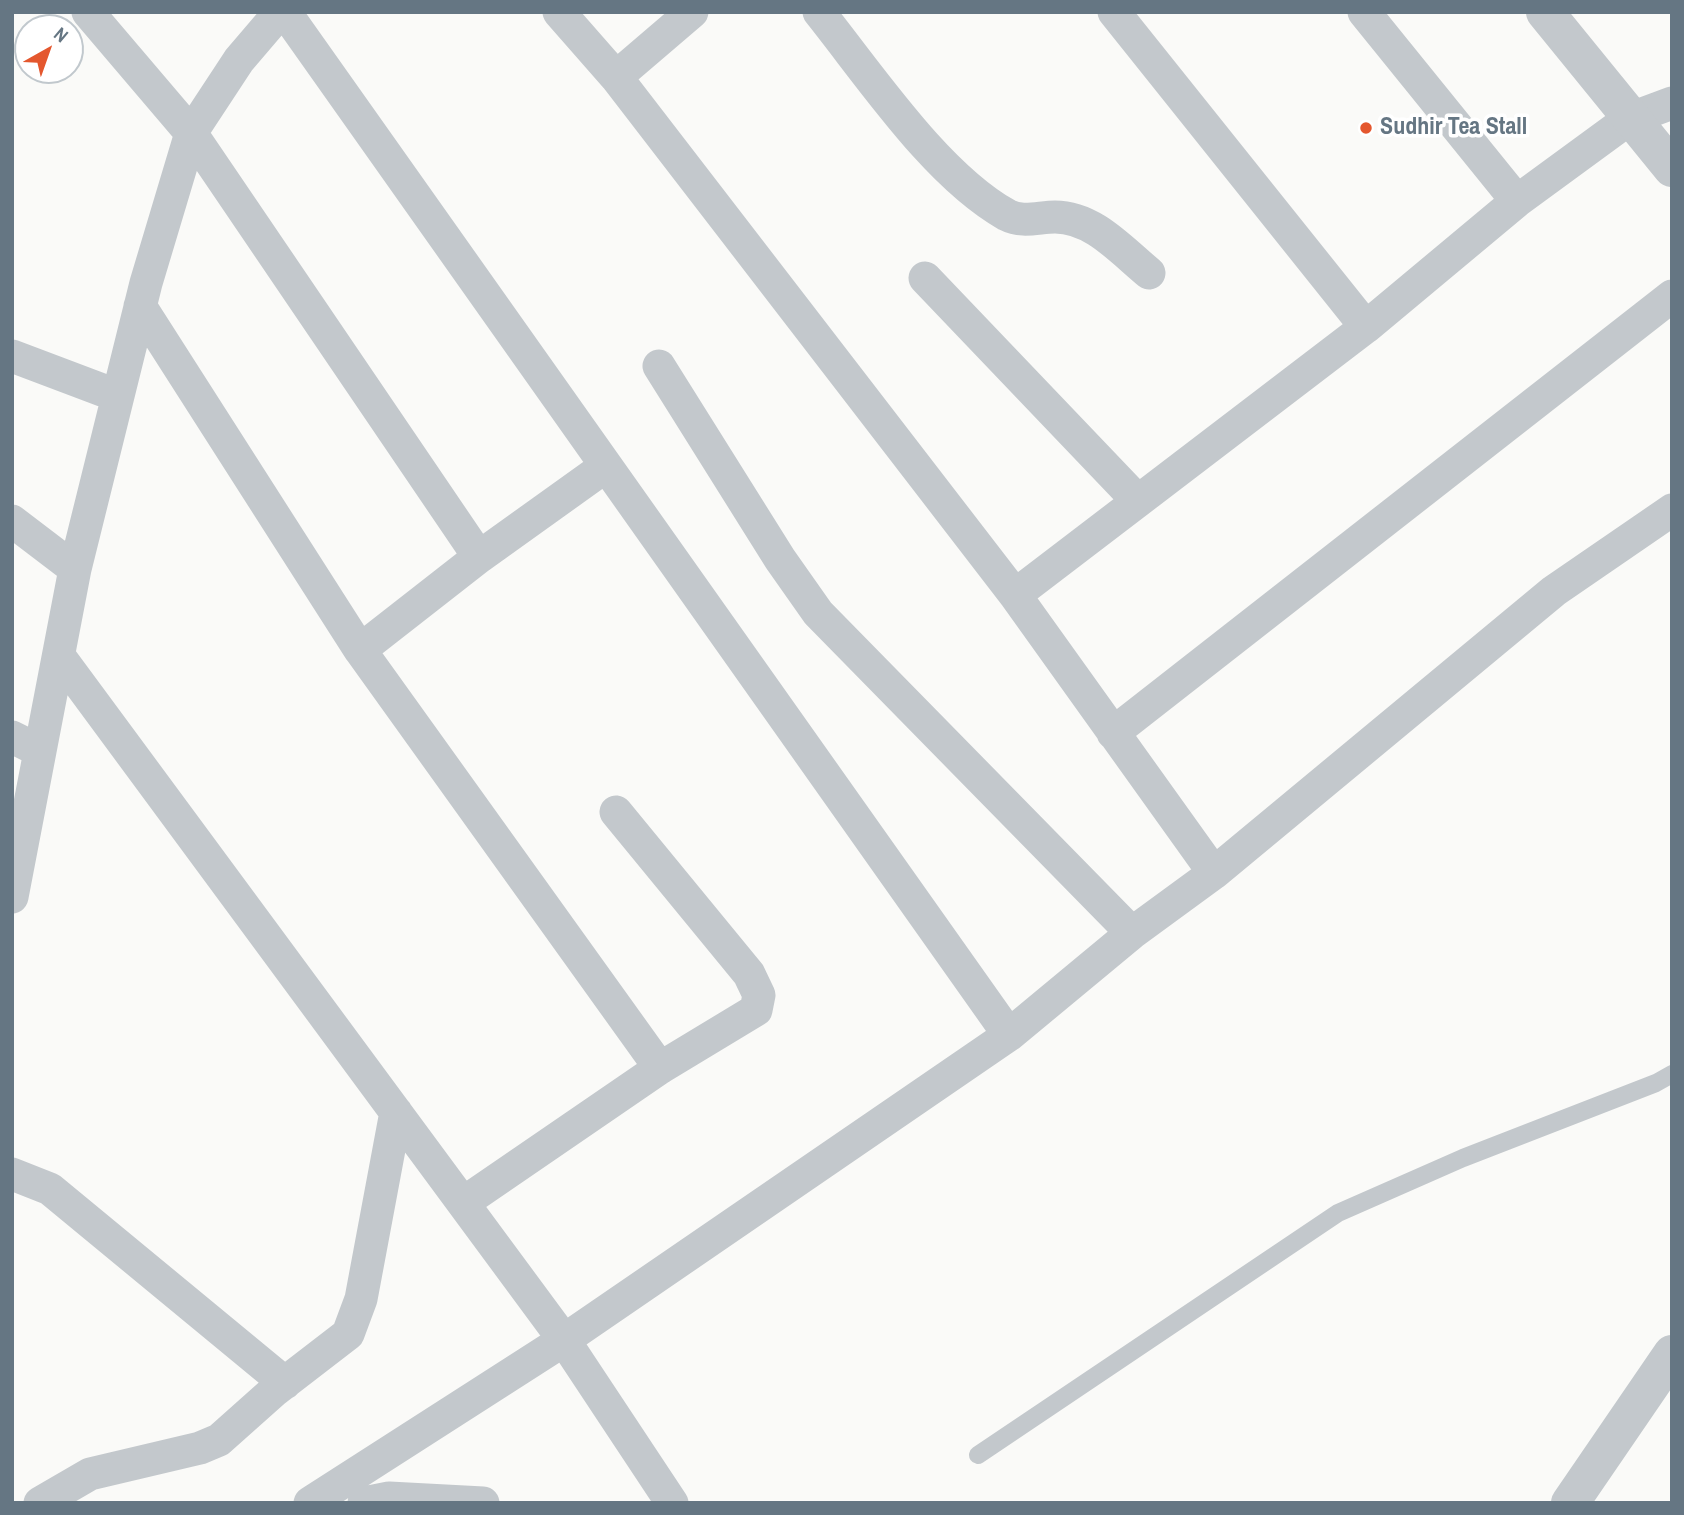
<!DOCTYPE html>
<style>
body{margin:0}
#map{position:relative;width:1684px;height:1515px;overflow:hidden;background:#fafaf8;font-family:"Archivo Narrow",sans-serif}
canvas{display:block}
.frame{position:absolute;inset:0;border:14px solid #657683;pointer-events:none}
.north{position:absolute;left:14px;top:14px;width:70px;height:70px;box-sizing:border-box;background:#fff;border:2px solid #c1c8cd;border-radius:50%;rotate:40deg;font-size:19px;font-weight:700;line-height:28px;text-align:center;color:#657683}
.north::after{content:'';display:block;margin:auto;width:24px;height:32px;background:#e4572e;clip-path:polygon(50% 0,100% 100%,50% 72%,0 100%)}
</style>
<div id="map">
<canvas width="1684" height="1515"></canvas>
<div class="frame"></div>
<div class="north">N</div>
</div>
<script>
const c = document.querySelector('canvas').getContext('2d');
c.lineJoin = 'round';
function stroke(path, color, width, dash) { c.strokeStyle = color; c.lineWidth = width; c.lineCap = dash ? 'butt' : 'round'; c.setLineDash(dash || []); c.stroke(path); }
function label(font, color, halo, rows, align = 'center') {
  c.font = font + ' "Archivo Narrow",sans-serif'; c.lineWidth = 7; c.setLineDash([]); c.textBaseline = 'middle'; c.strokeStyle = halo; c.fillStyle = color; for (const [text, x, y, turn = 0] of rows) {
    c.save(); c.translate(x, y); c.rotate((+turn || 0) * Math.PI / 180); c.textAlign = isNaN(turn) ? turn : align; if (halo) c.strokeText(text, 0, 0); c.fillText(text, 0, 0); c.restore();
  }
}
const service = new Path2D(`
 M978 1455 1338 1213 1463 1158 1656 1083 1672 1074`);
const minor = new Path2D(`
 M88 12 191 133 479 557
 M285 12 1009 1035
 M559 12 616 77 1015 595 1214 873
 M819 12C871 77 936 175 1007 215 1022 223 1039 217 1055 217 1093 217 1121 250 1149 273
 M1114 12 1366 327
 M1364 12 1517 201
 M616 77 692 12
 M925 278 1138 501
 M140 306 360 650 660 1068
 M12 356 118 396
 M659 366 780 559 818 613 1132 933
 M12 521 75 569
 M1015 595 1366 327 1517 201 1629 119 1672 103
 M360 650 479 557 606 466
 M59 656 564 1340 672 1503
 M1113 733 1672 296
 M12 737 40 751
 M12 897 75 569 146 283 191 133 239 60 280 12
 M12 1174 50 1189 285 1383
 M463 1203 660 1068 756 1010 759 995 749 974 616 812
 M40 1503 90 1474 200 1448 219 1440 274 1391 348 1334 361 1299 396 1112
 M310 1503 564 1340 1009 1035 1132 933 1214 873 1554 591 1672 510
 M364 1503 389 1498 483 1503`);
const tertiary = new Path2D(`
 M1545 12 1672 168
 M1570 1503 1672 1354`);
const markers = [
 [1366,128,7,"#e4572e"]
];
const poiNames = [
 ["Sudhir Tea Stall",1380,128]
];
stroke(service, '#c3c8cc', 18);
stroke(minor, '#c3c8cc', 33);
stroke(tertiary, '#c3c8cc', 38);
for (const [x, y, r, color] of markers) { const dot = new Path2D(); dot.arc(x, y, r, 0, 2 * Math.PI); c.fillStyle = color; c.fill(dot); stroke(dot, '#fff', 2.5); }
label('bold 24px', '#657683', '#fff', poiNames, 'left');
</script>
